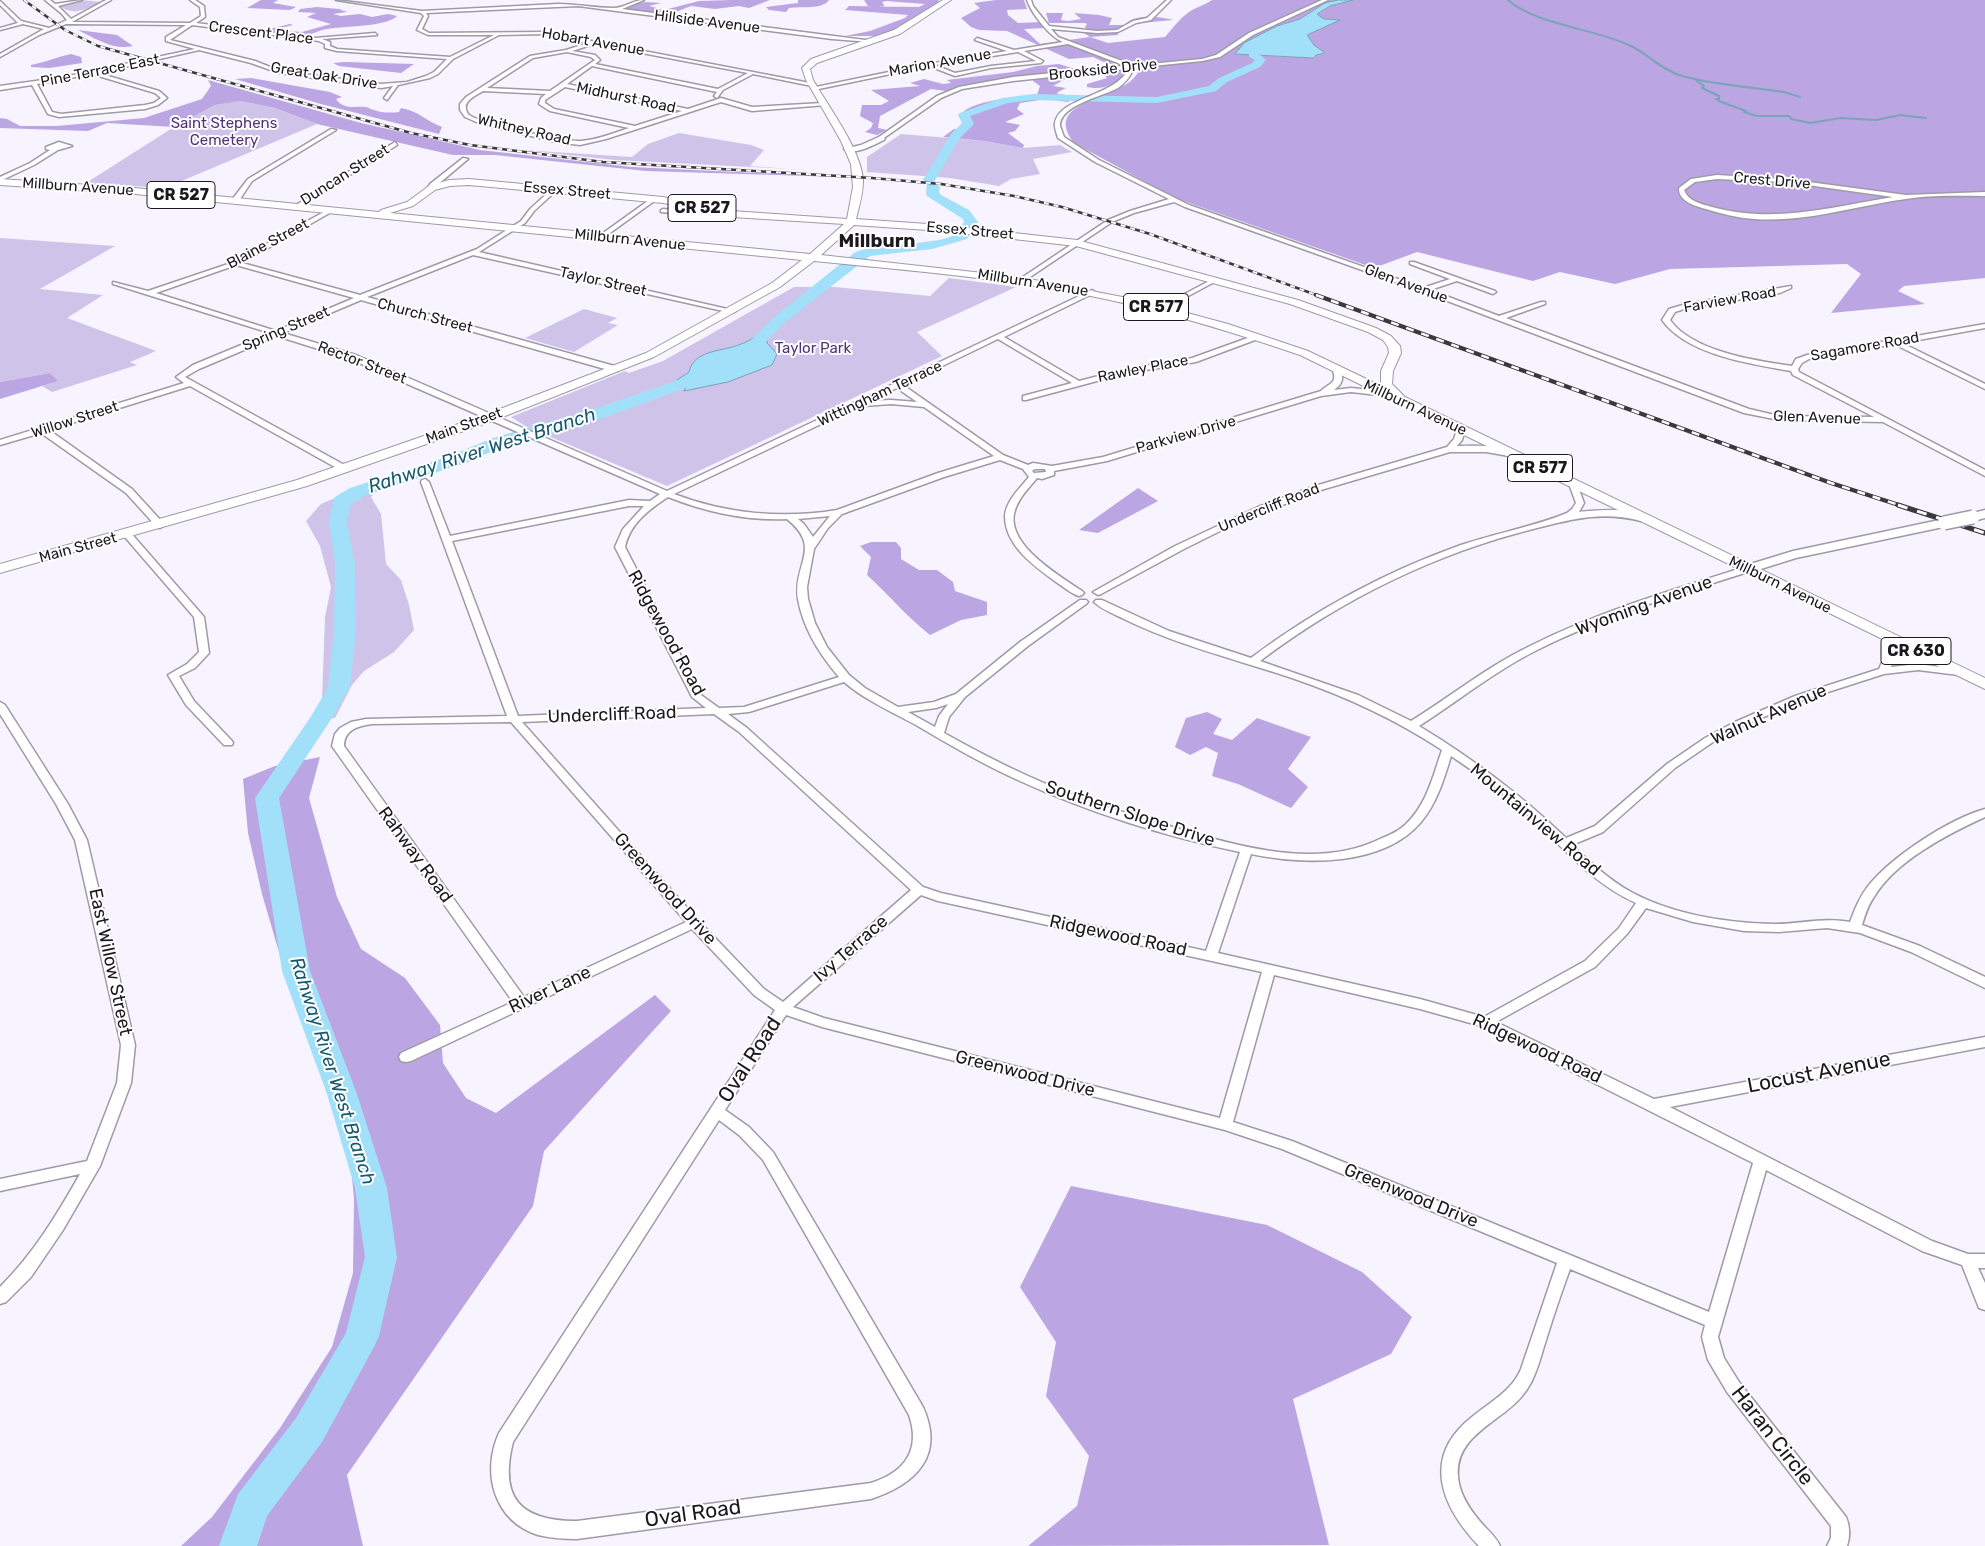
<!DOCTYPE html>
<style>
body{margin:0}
canvas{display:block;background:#f7f3ff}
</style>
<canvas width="1985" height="1546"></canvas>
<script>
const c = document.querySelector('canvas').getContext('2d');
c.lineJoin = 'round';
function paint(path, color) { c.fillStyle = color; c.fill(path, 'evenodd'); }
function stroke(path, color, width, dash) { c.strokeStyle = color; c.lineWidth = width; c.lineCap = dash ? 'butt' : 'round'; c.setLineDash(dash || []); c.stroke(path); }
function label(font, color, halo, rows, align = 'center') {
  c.font = font + ' Rubik,sans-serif'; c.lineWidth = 4; c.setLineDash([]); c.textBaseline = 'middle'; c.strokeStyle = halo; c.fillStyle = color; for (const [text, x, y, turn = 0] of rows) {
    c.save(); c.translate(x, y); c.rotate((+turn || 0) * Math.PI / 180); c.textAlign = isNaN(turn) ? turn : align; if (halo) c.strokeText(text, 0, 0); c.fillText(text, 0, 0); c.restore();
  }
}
const green = new Path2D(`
 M82 0 102 2C86 9 73 17 58 5Z
 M240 101 275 108 317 124 165 188 86 183 174 127 215 105Z
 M679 133 751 145 764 150 750 166 791 169 615 160 522 150 632 157 648 144Z
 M901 134 985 141 1023 148 1060 145 1072 152 1033 159 1040 174 1011 179 999 186 950 178 867 172V157Z
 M0 238 115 246 40 289 103 295 67 318 156 351 130 362 137 365 52 392 42 386 57 381 50 373 0 382Z
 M949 278 1016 287 917 332 942 356 667 486 527 427 511 417 625 371 629 373 663 361 794 287H835L930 296Z
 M584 309 617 318 608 323 618 325 574 352 525 338Z
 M466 451 476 460 379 488 371 497 381 514 386 564 401 580 409 605 414 630 394 652 364 671 352 685 335 718 309 720 322 699 325 617 331 587 320 546 306 521 321 504 365 485Z`);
const forest = new Path2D(`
 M261 0H278L273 3 296 7 290 10 247 8Z
 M731 0H770L749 8 739 6 715 9 691 6 668 15 627 10C635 0 649 2 661 3L649 6 664 10 699 1Z
 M798 0H829C822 10 801 6 789 8L786 12 769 10 766 7 798 3Z
 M860 0H939L936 6 901 27 880 36H845L870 31 905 18 908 15 845 10 849 6 919 7 925 4 886 1 882 2 885 7 868 6 864 0Z
 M996 0H1024L1027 9 1007 10 1008 15 1018 23 1042 22 1046 28 1024 29 1040 44 1090 37 1084 33 1118 32V35L1090 37 1108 43 1165 37C1173 28 1182 15 1194 9 1200 6 1206 4 1212 0H1339L1325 3 1300 19 1277 26 1245 43 1235 54 1314 58 1316 55 1324 53 1314 45 1307 35 1338 20 1324 19 1316 15 1330 6 1353 0H1985V278L1904 286 1898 291 1925 304 1831 313 1861 274 1847 264 1670 269 1615 284 1560 272 1533 281 1417 252 1374 268 1175 198 1074 143C1039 97 1127 102 1139 70L1129 63 1108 64 1093 57 1069 59 1007 31 979 30 971 27 961 18 980 8 974 3Z
 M317 7 339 9 347 12 333 14 341 16 360 14 372 17 388 14 397 16C387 27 342 26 327 29 319 30 312 35 305 35 291 36 276 32 262 31L290 24 293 25 276 29 275 30 302 32 331 24 307 17 316 13 298 12 300 9Z
 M1046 13H1063L1061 20 1068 21 1081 19 1074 13 1099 15 1112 18 1109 25H1125C1134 13 1160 17 1173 20L1130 24 1115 31 1088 30 1085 27 1087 24 1085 23H1049Z
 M78 30 117 35 133 46C115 51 94 38 78 30Z
 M71 54 81 57 82 63 49 68 31 67V65C46 62 57 57 71 54Z
 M345 62 414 64 401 73 339 66 333 63Z
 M1059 64 1078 70 976 83 946 91 931 89 880 116 878 128 887 130 877 135 865 132 871 128 873 123 860 116 862 105H881L889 101 871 90 920 86 910 83 924 79 943 84 951 83 947 80 1013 72 1037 66Z
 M1119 70 1123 72 1125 77C1110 86 1104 90 1087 87V84L1107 78 1101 72Z
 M1064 76 1067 78 1053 86 1066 88 1058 92 1057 94 1076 96 1068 102 1046 99 1020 103 1017 109 1024 114 1005 122 1020 125 1015 131 1008 133 1024 145 1023 148 985 141 943 137 954 129 958 130C964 125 963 122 960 116 968 100 1020 97 1037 95L1040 86 1033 81 1034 78Z
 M251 78 330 92 342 97 336 99C343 110 355 106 366 107 371 108 369 109 374 110 381 113 391 113 399 112L401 108C419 111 426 121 442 127L439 134 321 104 235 79Z
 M208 80 361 123 480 150 632 167 841 177 646 171 495 155H453L317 124 275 108 240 101 215 105 174 127 107 123 88 131 0 128V118L7 119 20 126H57L144 118 202 99 211 86Z
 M50 373 58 381 0 399V382Z
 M1138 488 1158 501 1098 533 1079 530Z
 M871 542H896L901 548V559L919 570H937L953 582 955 591 987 602V615L961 620 930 635C907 617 889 595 867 575L871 557 860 546Z
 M1207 712 1222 719 1213 734 1232 740 1257 718 1311 737 1288 769 1308 787 1291 808 1238 784 1212 776 1218 753 1206 747 1190 755 1175 747 1186 718Z
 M320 757 309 798 337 897 361 949 405 978 440 1025 443 1063 466 1098 496 1113 655 995 671 1011 544 1151 533 1206 347 1475 363 1546H181L212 1517 280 1428 332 1347 353 1273 354 1199 348 1134 281 959 262 894 248 833 243 779 275 766Z
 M1071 1186 1267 1225 1362 1272 1412 1317 1391 1354 1293 1399 1329 1545 1028 1546 1077 1506 1089 1456 1046 1396 1056 1342 1020 1287Z`);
const water = new Path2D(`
 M1339 0H1353L1330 6 1317 14 1324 19 1340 20 1307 35 1314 45 1325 53 1316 55 1314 58 1235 54 1244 43 1277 26 1300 19 1325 3Z
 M821 286H825L823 290 824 291 785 321 778 319 785 313V310L791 309 790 307C797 302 804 296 810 292 815 289 817 291 821 286Z
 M774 320 782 322 767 339V343L777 354 772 365 728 382 684 391 686 387 685 383 677 380 689 372C694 349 723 352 741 344 747 342 756 337 761 332 766 328 766 323 774 320Z`);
const stream = new Path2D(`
 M1508 0C1536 25 1598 29 1633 47 1650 56 1662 70 1682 76 1715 85 1750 87 1784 92L1800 97
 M1696 80 1704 86 1702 88 1719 96V99H1716L1719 101 1746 111 1744 112 1757 116H1789L1791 119 1810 123 1841 118 1876 120 1900 115 1926 118`);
const river = new Path2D(`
 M1278 33 1283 36 1281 38 1268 46 1259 54 1266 60 1260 67 1227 82 1216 91 1157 103 1033 100 1008 103 970 116 974 124 960 138 934 182 940 187 939 192 941 195 969 210 978 222 967 239 932 249 870 256 783 324 761 347H749L747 344 773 318 854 253C878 241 943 247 958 232 960 229 962 225 964 222L963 219 927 196 926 193 927 183 923 180 951 134 962 123 958 115 960 113 1002 98 1033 94 1157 97 1209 86 1219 78 1252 63 1255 60 1249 57V53L1260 42Z
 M715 367 721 369 723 372 721 375 609 416 505 446 459 465 364 496 351 504 347 522 355 564 356 630 350 687 334 715 279 798 310 971 357 1094 387 1188 397 1257 379 1336 374 1347 322 1442 267 1516 257 1546H219L238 1494 296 1418 346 1333 365 1257 355 1188 327 1094 282 971 255 798 312 715 328 687 334 630 335 564 329 522 333 501 335 497 350 488 447 457 493 438 597 408Z`);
const street = new Path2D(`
 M45 0H50L55 4 82 0 58 6 71 19 106 0H111L72 22 190 23 201 16 200 7 190 0H195L204 6 205 17 196 23 315 38 375 33 377 35 322 39 330 42V46L337 49 450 57 494 35H428L417 30 424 16 421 13 336 0 422 11 558 4C577 4 595 8 614 8 624 8 633 0 644 0L622 9 873 41 871 42 832 39 578 6 426 13 428 16 422 29 429 33 545 32 815 84 812 86 753 74 723 90 717 98 714 96 717 92 592 66 567 84 688 109 721 98 752 107 823 103 826 105 752 111 721 102 606 139 580 145 556 142 481 124 465 117 460 110V104L466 97 530 56 566 50 588 43 545 34 499 35 453 59 438 74 430 78 398 85 387 100 384 98 393 86 381 88 279 73 251 63 199 50 98 73 159 91 167 98 158 105 145 109 59 117 48 114 32 85 0 90V86L64 77 195 49 166 41V37L186 25 66 24 39 35 0 57V54L44 29 23 24 0 30V28L18 23 0 5V1L21 21 49 28 67 20 61 13ZM192 25 319 41 325 44V48L337 51 447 59 434 72 426 76 407 82 381 84 280 71 255 61 170 40ZM594 44 748 73 718 89 595 64 600 60 595 55 572 51ZM567 52 591 57 595 60 550 91 487 88 533 58ZM92 74 155 93 161 98 154 103 145 105 61 114 52 112 37 84ZM565 87 682 111 635 126 554 109 545 103V100ZM483 91 546 94 541 98 539 104 550 111 629 128C614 133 597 140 581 141 565 142 482 124 469 115 468 114 466 111 466 109 464 100 477 95 483 91Z
 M1027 0H1031L1033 6 1049 26 1097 31 1117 30 1133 21 1147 18 1167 0H1171L1151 20 1136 23 1118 32 1097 33 1051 29 1058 37 1122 61 1129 66 1202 59 1216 55 1249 33 1322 0H1328L1253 35 1220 57 1202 61 1132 68 1133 70C1129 78 1125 83 1118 88 1104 96 1059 105 1060 126 1061 129 1063 134 1064 137L1099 160 1189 205 1423 288 1450 279 1410 264V262H1414L1495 291 1496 292 1493 294 1457 281 1430 290 1499 316 1541 302H1545V304L1506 318 1749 409 1779 416 1874 417 1793 375 1791 371C1751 364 1687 355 1662 320L1669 309 1686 304 1791 286V288L1780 293 1687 308 1675 312 1670 320C1692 351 1755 361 1792 366L1796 359 1807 355 1985 324V328L1902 343 1985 384V389L1894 344 1809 359 1802 363 1798 369 1799 372 1985 470V476L1883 422 1779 420 1744 413 1421 291 1185 207 1174 202 1134 213 1112 222 1024 281H1020V279L1108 220 1130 211 1169 199 1095 162 1058 138C1057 134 1054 127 1055 123 1060 97 1113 97 1128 70L1127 69 1013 81 962 89 941 98 881 140 879 137 937 96 959 87 1013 77 1123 66 1118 63 1068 44 1024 51 1043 61 1041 63 991 68 955 76 929 66 814 90 811 88 928 64 1007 51 975 40 977 38 1014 50 1063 42C1050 37 1031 13 1027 0ZM1018 52 1036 61 991 66 955 73 935 65Z
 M331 129 336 130 252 181 240 199 236 202H232L231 201 248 179Z
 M59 142 72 146 58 150 34 165 0 181V177L30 163 50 150 46 149V147Z
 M395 142 397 145 298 208 293 207Z
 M463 158 468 159 429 192H425L430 184Z
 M1717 175 1786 179 1906 195 1985 192V196C1961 196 1936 195 1913 198 1861 204 1808 223 1754 219 1738 218 1722 214 1706 209 1695 206 1678 201 1679 188L1691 179ZM1717 179 1786 182 1893 197C1832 207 1773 224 1712 207 1701 204 1688 201 1684 190L1695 182Z
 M552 189 557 190 534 211 525 223 479 252 736 311 732 313 473 255 367 297 618 367V371H612L361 300 283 333 356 355 667 491 1092 290 1095 292 1094 293 1004 337 1079 381 1126 369 1192 358 1256 335 1263 337 1196 362 1127 373 1026 400H1023V396L1072 383 998 339 903 385 1003 455 1028 465 1033 463 1052 466 1103 457 1321 391C1327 384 1338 384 1333 371L1337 369 1341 371C1344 380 1341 385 1334 390L1351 388 1390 392 1391 394 1387 396 1351 392 1321 396 1107 461 1054 471V475L1042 479 1037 478C1028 489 1017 499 1014 514 1008 546 1060 576 1082 591L1084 593 1082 595 1079 596C1072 594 1065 588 1059 584 1037 568 1005 547 1005 516 1006 501 1020 488 1029 477L1023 469 1000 460 944 477 842 514 828 528 814 549 807 587 808 599 815 623 827 647 849 675 865 688 898 707 934 702 956 694 1020 642 1080 600H1086L1088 602 1086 604 1028 646 965 697 949 717 944 733C971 748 999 763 1028 776 1070 795 1115 810 1159 823 1228 843 1312 872 1380 839 1390 835 1399 831 1406 824 1427 804 1433 776 1442 750 1395 719 1345 696 1292 678 1235 659 1177 645 1124 619 1114 614 1101 609 1094 602L1096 600H1102L1169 631 1251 658C1315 610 1385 572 1461 545 1496 533 1533 527 1567 513L1572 509 1576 503 1569 484 1573 481 1577 484 1584 503 1579 512C1597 510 1631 507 1645 518L1641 521C1602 511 1574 519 1537 528 1436 553 1342 599 1260 661L1358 695 1411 721C1450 697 1488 666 1530 646 1598 612 1672 590 1745 567H1751V571C1679 594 1605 616 1537 650 1495 671 1458 701 1419 726 1472 758 1521 795 1566 838L1595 826 1667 764 1705 738 1735 722 1795 696 1879 669 1885 655 1883 638 1884 636 1888 635 1893 638 1895 655 1891 667 1918 664 1963 670 1964 672 1959 675 1918 670 1884 674 1803 700 1743 726 1713 742 1675 768 1603 832 1572 845C1590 862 1609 880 1631 892 1674 915 1727 923 1775 924 1800 924 1825 917 1850 922 1855 909 1860 896 1869 885 1893 856 1949 819 1985 809V817C1948 834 1895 861 1874 897 1868 905 1865 915 1862 925L1920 946 1985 977V988L1911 952 1860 933 1827 928 1779 932 1744 931 1693 922 1646 908 1627 934 1595 967 1496 1022 1654 1099 1985 1037V1047L1670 1107 1932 1241 1968 1254H1985V1268H1978L1985 1283V1310L1979 1308 1962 1265 1922 1251 1766 1170 1718 1337 1724 1358 1739 1382 1846 1517C1850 1526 1850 1537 1847 1546H1827L1831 1538V1526L1727 1392 1708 1360 1702 1337 1705 1325 1570 1269C1562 1291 1554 1314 1547 1337 1540 1358 1536 1380 1522 1396 1501 1422 1455 1435 1458 1476 1459 1496 1473 1514 1486 1528 1492 1534 1497 1539 1500 1546H1479C1441 1506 1421 1457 1472 1417 1490 1402 1512 1391 1521 1369L1557 1263 1282 1149 1225 1130 822 1027 786 1015 725 1110 749 1127 773 1152 923 1407C945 1456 916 1484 871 1499L577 1539C564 1539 551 1538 538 1535 494 1521 481 1473 499 1433L775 1010 754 995 692 929 411 1061 406 1062 401 1061 399 1057 401 1053 513 1002 332 746 335 734 340 728 351 722 366 719 507 716 421 482 422 480 425 479 429 482 450 536 629 500 650 501 660 494 350 359 277 336 199 369 185 377 348 467V471H342L190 386 49 430 132 489 163 523 165 525 160 528 157 527 126 493 41 433 0 445V440L184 383 176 377 193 365 270 333 113 284V282L148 291 234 262 331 208 333 209V211L242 263 360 295 477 249 521 221 530 209ZM236 265 354 298 276 331 156 293ZM897 388 917 402 891 400 868 401ZM891 404 924 407 994 456 938 473 837 510C783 519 726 514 674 494L861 405 864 406ZM1035 469H1045L1046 472 1034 473 1032 471ZM668 497C706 512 746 521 787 519 823 548 793 563 798 599 803 628 820 655 839 677L744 707 719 708 701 695 625 547C630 524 648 510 668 497ZM629 506H644L623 529 615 547 692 697 706 708 518 716 452 541ZM830 516 813 537 804 524 798 519ZM844 682C865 700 892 712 916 725 950 745 984 765 1020 781 1088 812 1167 837 1240 852L1206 951 941 893 923 887 747 728 728 714 749 712ZM948 704 939 716 935 727 908 712 936 708ZM714 714 739 732 911 890 783 1002 764 989 698 920 522 722ZM511 722 686 922 524 997 344 746C344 730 358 726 372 724ZM1451 756C1483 777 1513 801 1541 827 1570 856 1598 886 1636 903L1619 928 1585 961 1484 1017 1420 999 1218 953 1251 854C1304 865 1383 867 1421 822 1437 803 1444 779 1451 756ZM921 895 938 901 1262 972 1220 1118 824 1018 793 1007ZM1274 975 1420 1009 1481 1026 1753 1163 1709 1312 1292 1141 1233 1122ZM719 1120 739 1135 763 1160 909 1415C921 1450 905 1472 871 1483L577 1521C520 1521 499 1498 513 1442Z
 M652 198 657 199 603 238H599V236Z
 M663 209C673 210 720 211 724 213L708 216 661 212V210Z
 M1213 279 1218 280 1164 309 1158 308Z
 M1458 427 1465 429 1462 440 1457 446C1472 446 1501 444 1513 453L1509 456 1486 452H1450L1321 490 1236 523 1182 550 1101 594 1098 595 1093 592 1175 546 1258 507 1315 486 1447 447 1454 439Z
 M127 531 130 532 204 617 209 653 195 668 179 676 194 701 232 741 233 743 232 745H224L186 705 168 675 187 664 199 652 194 617 124 536V532Z
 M0 702 5 705 68 804 87 840 135 1045 131 1083 100 1166 63 1230 31 1277 6 1302 0 1304V1287C33 1254 57 1215 80 1174L0 1191V1179L87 1161 117 1083 121 1045 75 840 56 804 0 714Z`);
const secondary = new Path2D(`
 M881 136 885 138 884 140C873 145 855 156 844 149L861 145Z
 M1985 510V518L1973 521 1967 517 1969 514Z
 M1944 519 1950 523 1948 526 1796 558 1748 573 1742 569 1744 566 1793 551Z`);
const primary = new Path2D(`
 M943 0H951L900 34 817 63 810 69 813 80C828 106 862 151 863 181 863 194 859 207 856 219L942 225 1077 240 1298 300 1376 328 1391 336 1400 346 1401 353 1393 371 1392 384 1405 397 1985 678V689L1300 355C1221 328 1141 304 1059 290 978 276 896 269 814 261L780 287 654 357 495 420 307 486 0 573V564L297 480 487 414 646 353 772 283 802 260 135 194 0 185V179L135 188 379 212 381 210 407 202 429 186 449 180 469 179 663 197 732 211 847 219 853 187 851 164 841 141 806 80 802 68 811 59 894 30ZM469 185 663 203 732 217 844 224 810 254 390 213 413 206 435 190 450 186ZM854 225 942 231 1076 246 1290 304 1368 332 1383 340 1388 347 1389 353 1381 371V386L1308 351 1228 324 1143 301 1019 277 821 255Z`);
const railFar2 = new Path2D(`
 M24 0 65 30 98 46 411 133 470 145 603 162 872 178 941 184 1014 196 1062 207 1150 234 1319 296`);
const railFar1 = new Path2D(`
 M1316 295 1831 483 1902 506`);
const rail = new Path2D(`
 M1898 505 1985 533`);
const secondaryBridge = new Path2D(`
 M1944 523 1973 517`);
const farStreetnames = [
 ["Hillside Avenue",707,22,7],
 ["Crescent Place",261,33,7],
 ["Hobart Avenue",593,42,10],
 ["Marion Avenue",940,63,-10],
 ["Brookside Drive",1103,70,-6],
 ["Pine Terrace East",100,71,-11],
 ["Great Oak Drive",324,76,9],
 ["Midhurst Road",626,98,12],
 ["Whitney Road",524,130,13],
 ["Duncan Street",345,175,-32],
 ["Crest Drive",1772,181,5],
 ["Millburn Avenue",78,187,4],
 ["Essex Street",567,191,5],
 ["Essex Street",970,231,5],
 ["Millburn Avenue",630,240,6],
 ["Blaine Street",268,244,-28],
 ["Taylor Street",603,282,13],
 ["Millburn Avenue",1033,283,9],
 ["Glen Avenue",1406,284,20],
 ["Farview Road",1730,300,-10],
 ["Church Street",425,316,15],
 ["Spring Street",286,329,-23],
 ["Sagamore Road",1865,347,-10],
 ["Rector Street",362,363,21],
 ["Rawley Place",1143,369,-11],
 ["Wittingham Terrace",880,394,-25],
 ["Millburn Avenue",1415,408,25],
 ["Glen Avenue",1817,418,2],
 ["Willow Street",75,420,-18],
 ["Main Street",464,426,-20],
 ["Parkview Drive",1186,435,-16],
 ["Undercliff Road",1269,508,-22],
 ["Main Street",78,548,-15],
 ["Millburn Avenue",1780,585,26]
];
const farParknames = [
 ["Saint Stephens",224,124],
 ["Cemetery",224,141],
 ["Taylor Park",813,349]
];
const shields = [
 [181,195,68],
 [702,208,68],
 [1156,307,65],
 [1540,468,65],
 [1916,651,70]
];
const shieldNames = [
 ["CR 527",181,195],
 ["CR 527",702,208],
 ["CR 577",1156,307],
 ["CR 577",1540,468],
 ["CR 630",1916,651]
];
const streetNames = [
 ["Wyoming Avenue",1644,606,-20],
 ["Ridgewood Road",666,633,61],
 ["Undercliff Road",612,715,-2],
 ["Walnut Avenue",1769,715,-24],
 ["Southern Slope Drive",1130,814,18],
 ["Mountainview Road",1535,820,40],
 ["Rahway Road",415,855,54],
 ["Greenwood Drive",665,889,48],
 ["Ridgewood Road",1118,936,12],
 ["Ivy Terrace",851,949,-41],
 ["East Willow Street",110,962,78],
 ["River Lane",550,990,-25],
 ["Ridgewood Road",1537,1049,25],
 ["Greenwood Drive",1025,1074,14],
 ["Greenwood Drive",1411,1196,22]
];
const farDistrictnames = [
 ["Millburn",877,242]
];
const waterNames = [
 ["Rahway River West Branch",482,451,-18],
 ["Rahway River West Branch",332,1071,72]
];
const nearStreetnames = [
 ["Oval Road",750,1060,-57],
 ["Locust Avenue",1819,1073,-11],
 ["Haran Circle",1772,1436,52],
 ["Oval Road",693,1514,-8]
];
paint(green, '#d0c3e9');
paint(forest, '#bca5e3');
paint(water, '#a2e0f9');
stroke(water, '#7aa4b7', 1);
stroke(stream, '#7aa4b7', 2);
paint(river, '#a2e0f9');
stroke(street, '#9f9aa8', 3);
stroke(secondary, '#9f9aa8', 3);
stroke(primary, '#9f9aa8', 2);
paint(street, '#fff');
paint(secondary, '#fff');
paint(primary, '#fff');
stroke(railFar2, '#3a373d', 2.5);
stroke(railFar1, '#3a373d', 4);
stroke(rail, '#3a373d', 5);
stroke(railFar2, '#fff', 2, [5]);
stroke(railFar1, '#fff', 2.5, [8]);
stroke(rail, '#fff', 3, [10]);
stroke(secondaryBridge, '#9f9aa8', 16, []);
stroke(secondaryBridge, '#fff', 13);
label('15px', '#1b191e', '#fff', farStreetnames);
label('15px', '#513179', '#fff', farParknames);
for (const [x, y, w] of shields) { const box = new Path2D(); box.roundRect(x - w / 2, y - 13.5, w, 27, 4); c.fillStyle = '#fff'; c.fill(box); stroke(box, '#1b191e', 1); }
label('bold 16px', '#1b191e', null, shieldNames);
label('18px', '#1b191e', '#fff', streetNames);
label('bold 19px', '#1b191e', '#fff', farDistrictnames);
label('italic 19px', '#1a5a70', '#fff', waterNames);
label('21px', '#1b191e', '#fff', nearStreetnames);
</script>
